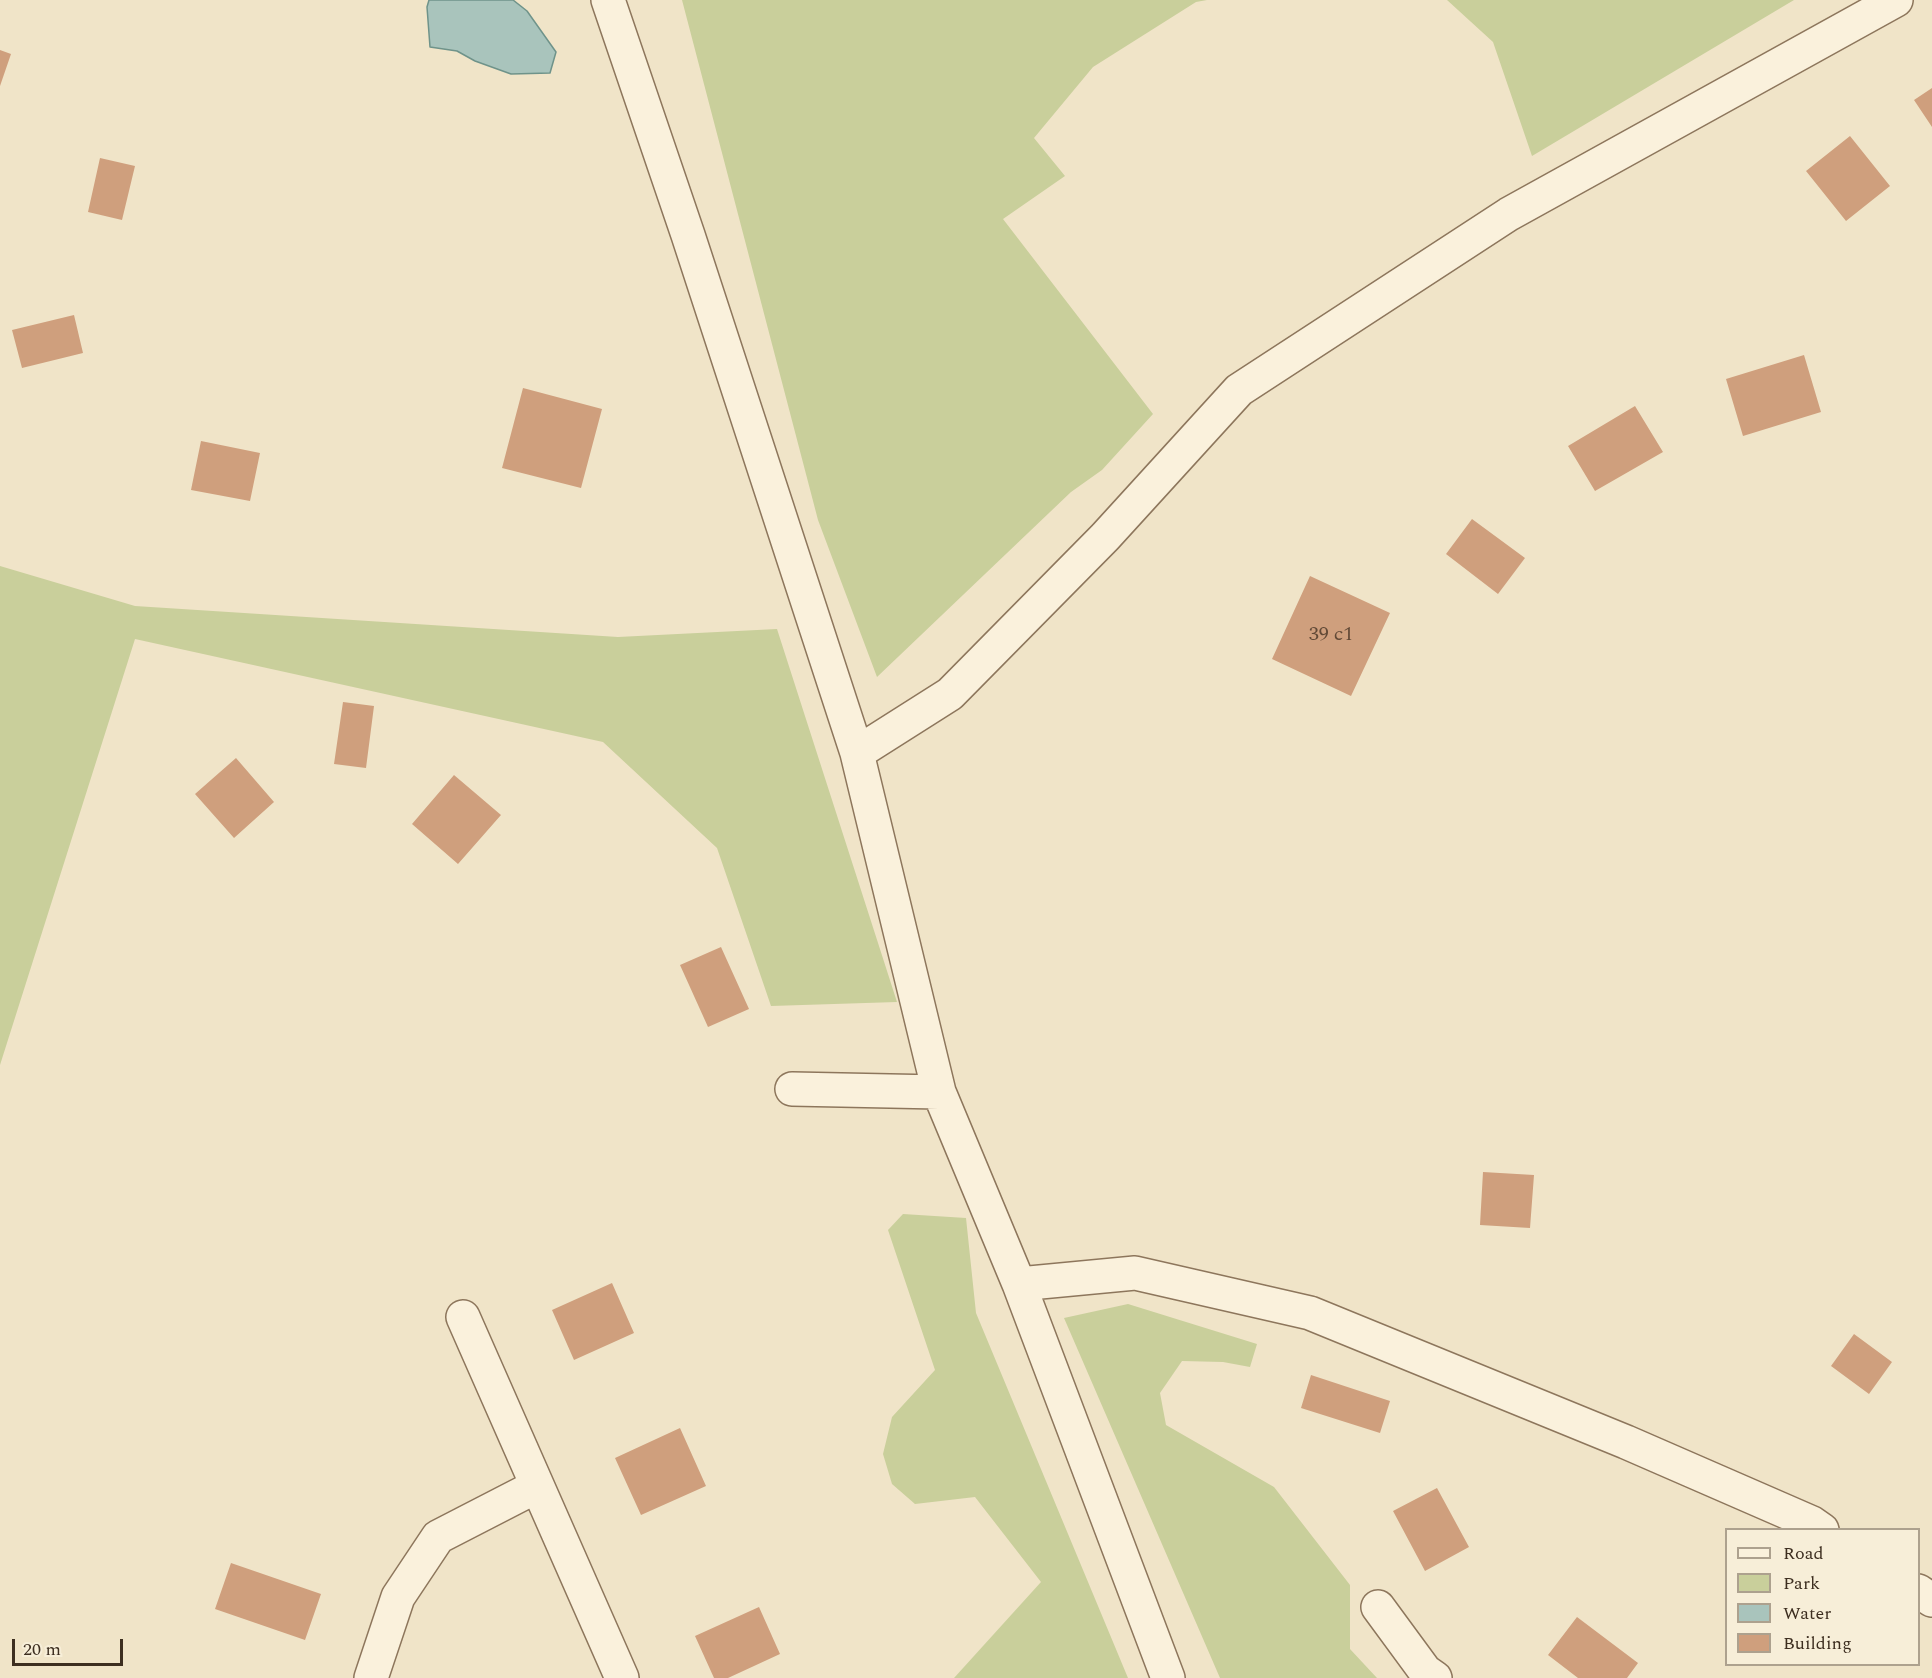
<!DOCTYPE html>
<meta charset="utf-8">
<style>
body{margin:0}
#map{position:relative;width:1932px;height:1678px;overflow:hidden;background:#f0e4c8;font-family:Spectral,serif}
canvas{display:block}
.legend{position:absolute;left:1725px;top:1528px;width:195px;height:138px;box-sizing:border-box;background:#f7eed8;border:2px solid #ada18e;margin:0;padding:8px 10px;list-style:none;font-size:18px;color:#3d2e20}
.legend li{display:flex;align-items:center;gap:12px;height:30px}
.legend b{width:30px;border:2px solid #ada18e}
.scale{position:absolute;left:12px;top:1639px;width:111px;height:27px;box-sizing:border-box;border:3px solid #3d2e20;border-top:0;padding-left:8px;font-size:18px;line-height:21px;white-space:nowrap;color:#3d2e20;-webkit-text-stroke:4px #f7eed8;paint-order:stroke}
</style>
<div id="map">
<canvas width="1932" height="1678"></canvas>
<ul class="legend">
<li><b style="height:8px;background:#faf1dc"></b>Road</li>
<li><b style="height:16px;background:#c9cf9b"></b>Park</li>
<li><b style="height:16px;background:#a9c4bc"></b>Water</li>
<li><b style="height:16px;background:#cf9f7d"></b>Building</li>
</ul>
<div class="scale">20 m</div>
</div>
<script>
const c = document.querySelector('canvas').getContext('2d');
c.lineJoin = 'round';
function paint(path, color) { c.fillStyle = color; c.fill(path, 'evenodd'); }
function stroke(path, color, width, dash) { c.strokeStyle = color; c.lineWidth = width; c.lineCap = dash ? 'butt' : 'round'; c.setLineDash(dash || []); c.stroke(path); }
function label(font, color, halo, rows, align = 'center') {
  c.font = font + ' Spectral,serif'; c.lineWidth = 4.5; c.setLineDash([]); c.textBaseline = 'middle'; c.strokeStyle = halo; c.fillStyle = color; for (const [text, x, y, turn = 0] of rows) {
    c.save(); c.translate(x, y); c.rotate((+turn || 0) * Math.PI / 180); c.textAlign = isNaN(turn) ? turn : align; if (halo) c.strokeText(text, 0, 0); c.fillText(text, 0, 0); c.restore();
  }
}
const green = new Path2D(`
 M682 0H1207L1196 2 1093 67 1034 138 1065 176 1003 219 1153 414 1102 470 1071 492 877 677 818 520Z
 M1447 0H1794L1532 156 1493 42Z
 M0 566 135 606 618 637 777 629 897 1002 771 1006 717 848 603 742 135 639 0 1065Z
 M903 1214 966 1218 976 1313 1128 1678H954L1041 1582 975 1497 915 1504 892 1484 883 1454 892 1417 935 1370 888 1230Z
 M1128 1304 1257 1344 1250 1367 1223 1362 1182 1361 1160 1393 1166 1425 1274 1487 1350 1585V1649L1377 1678H1220L1064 1318Z`);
const water = new Path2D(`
 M429 0H513L527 11 556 52 550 73 511 74 475 61 457 51 430 47 427 7Z`);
const building = new Path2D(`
 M0 50 11 54 0 86Z
 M1932 88V127L1914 100Z
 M1850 136 1890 186 1846 221 1806 171Z
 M100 158 135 166 122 220 88 212Z
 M74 315 83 353 22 368 12 330Z
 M1804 355 1821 412 1743 436 1726 379Z
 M523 388 602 409 581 488 502 468Z
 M1635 406 1663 452 1595 491 1568 446Z
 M201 441 260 453 250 501 191 490Z
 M1472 519 1525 558 1498 594 1446 554Z
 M1310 576 1390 613 1351 696 1272 659Z
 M343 702 374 706 366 768 334 764Z
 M236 758 274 802 234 838 195 794Z
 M454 775 501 815 458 864 412 824Z
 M721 947 749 1009 708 1027 680 965Z
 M1483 1172 1534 1175 1530 1228 1480 1225Z
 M612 1283 634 1333 574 1360 552 1310Z
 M1854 1334 1892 1362 1869 1394 1831 1366Z
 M1311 1375 1390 1401 1380 1433 1301 1408Z
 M680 1428 706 1486 641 1515 615 1458Z
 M1437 1488 1469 1547 1425 1571 1393 1511Z
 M231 1563 321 1594 305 1640 215 1609Z
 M759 1607 780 1654 728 1678H714L695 1636Z
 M1577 1617 1638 1663 1627 1678H1578L1548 1655Z`);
const minor = new Path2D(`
 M608 0 688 235 857 753 939 1092 1019 1284 1168 1678
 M857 753 950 694 1105 537 1239 390 1509 214 1896 0
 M792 1089 939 1092
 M1019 1284 1135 1273 1310 1313 1626 1442 1812 1523 1822 1530
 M463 1317 622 1678
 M1918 1591 1932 1600
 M1378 1607 1425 1671 1435 1678
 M371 1678 398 1597 438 1537 537 1486`);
const numberNames = [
 ["39 с1",1331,636]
];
paint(green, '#c9cf9b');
paint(water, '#a9c4bc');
stroke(water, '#6f938a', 1.5);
paint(building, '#cf9f7d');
stroke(minor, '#8d765c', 36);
stroke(minor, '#faf1dc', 33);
label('20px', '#624a37', null, numberNames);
</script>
